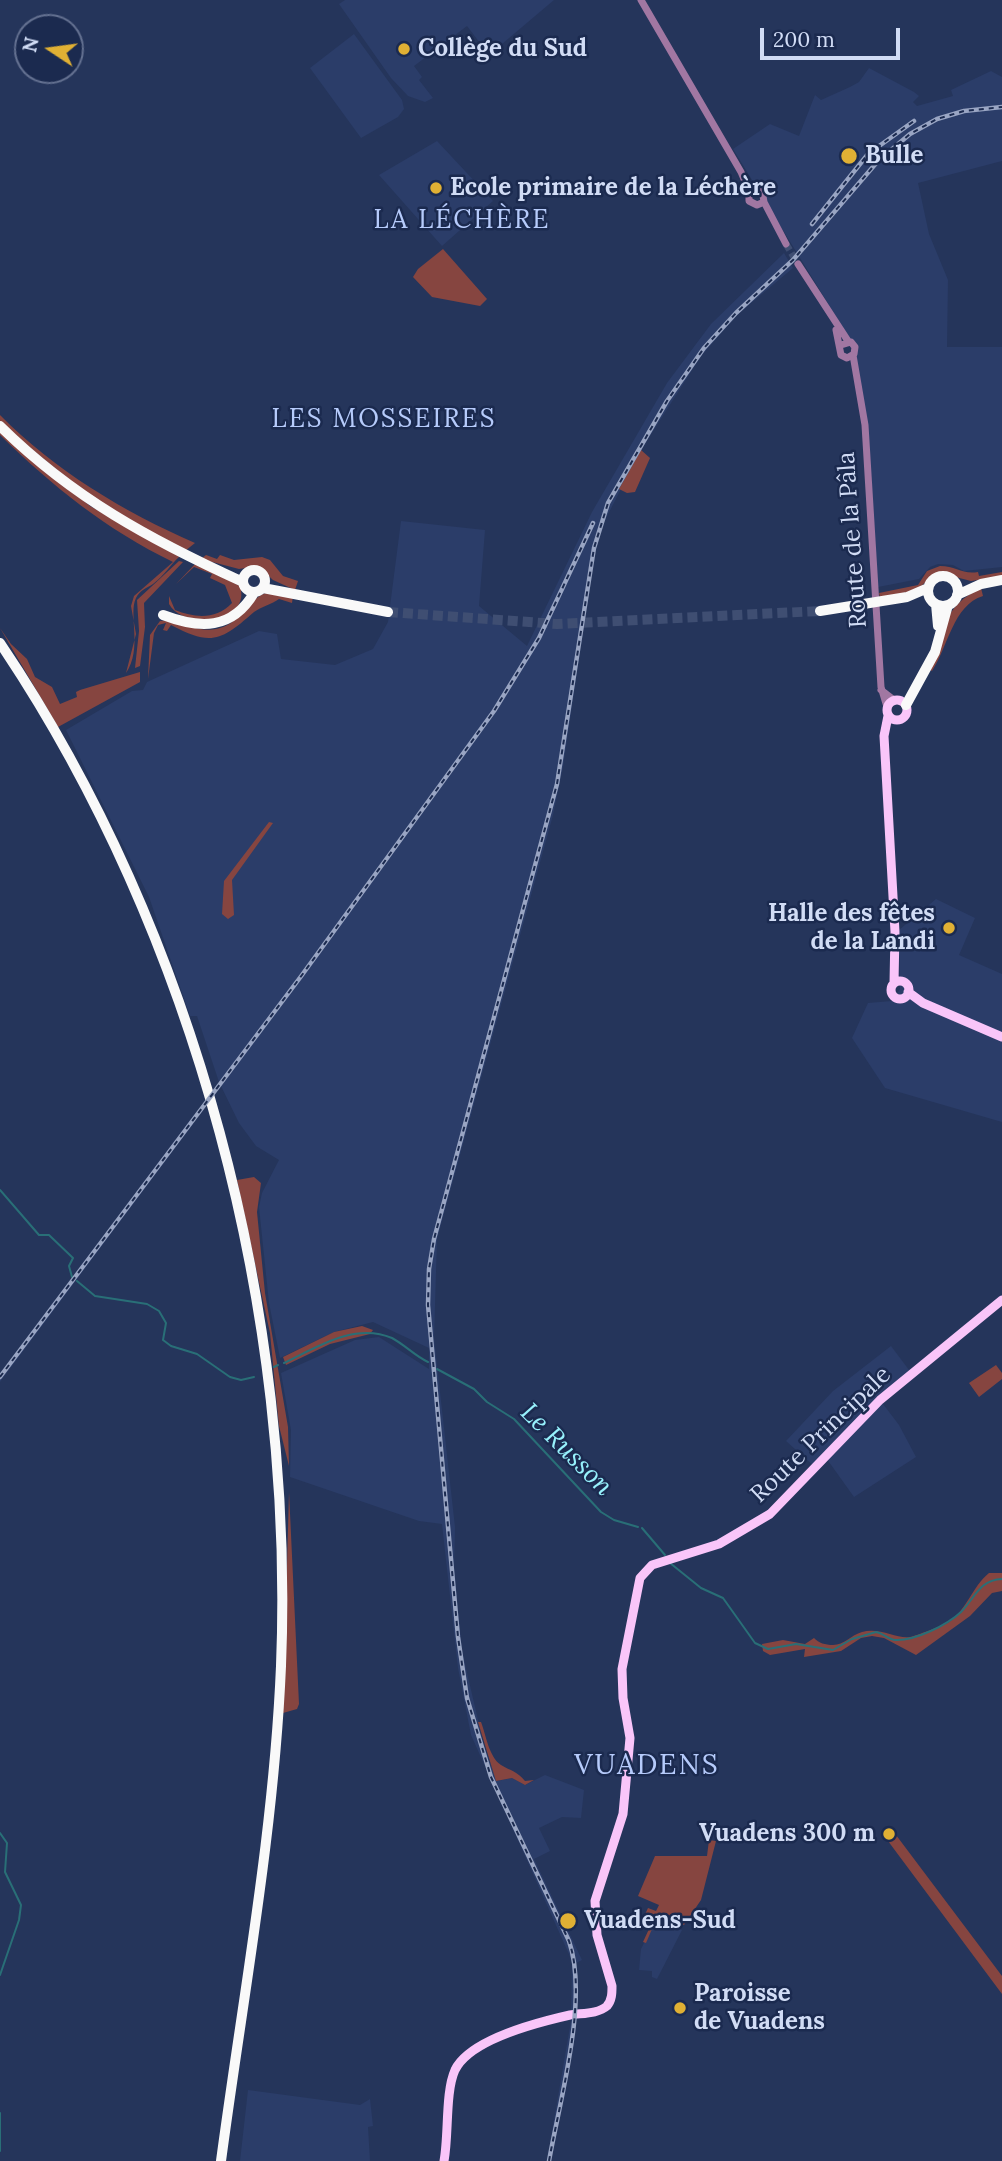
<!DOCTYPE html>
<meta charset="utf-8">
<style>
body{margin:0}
#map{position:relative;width:1002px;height:2161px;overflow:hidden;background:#25355b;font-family:Lora,serif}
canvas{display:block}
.north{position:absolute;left:14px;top:14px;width:70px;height:70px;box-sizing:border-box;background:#1b2a4f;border:2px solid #647191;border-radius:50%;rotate:283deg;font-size:19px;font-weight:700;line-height:28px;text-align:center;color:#d1dcf5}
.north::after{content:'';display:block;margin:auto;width:24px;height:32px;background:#e0b034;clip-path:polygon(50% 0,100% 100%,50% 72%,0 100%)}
.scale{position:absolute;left:760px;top:28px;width:140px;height:32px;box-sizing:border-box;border:4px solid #d1dcf5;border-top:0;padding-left:9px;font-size:21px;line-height:24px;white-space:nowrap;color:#d1dcf5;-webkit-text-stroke:5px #1b2a4f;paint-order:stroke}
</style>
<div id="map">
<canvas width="1002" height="2161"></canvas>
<div class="north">N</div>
<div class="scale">200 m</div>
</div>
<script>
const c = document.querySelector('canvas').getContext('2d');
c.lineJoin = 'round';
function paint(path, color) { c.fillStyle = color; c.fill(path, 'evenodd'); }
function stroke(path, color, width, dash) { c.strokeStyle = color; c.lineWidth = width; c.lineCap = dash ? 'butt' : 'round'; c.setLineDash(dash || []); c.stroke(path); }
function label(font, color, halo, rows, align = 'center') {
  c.font = font + ' Lora,serif'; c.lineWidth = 5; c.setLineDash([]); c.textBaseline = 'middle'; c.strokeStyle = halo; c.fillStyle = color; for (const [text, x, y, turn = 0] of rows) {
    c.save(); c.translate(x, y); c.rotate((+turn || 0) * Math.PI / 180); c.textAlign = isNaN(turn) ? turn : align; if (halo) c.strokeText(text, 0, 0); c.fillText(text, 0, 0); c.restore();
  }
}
const built = new Path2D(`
 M345 0H554L489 55 467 26 414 66 422 77 419 80 433 98 425 102 408 96 391 78 339 4Z
 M354 34 402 100 404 109 398 117 361 138 310 68Z
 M869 68 914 92 919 96 913 102 917 106 953 96 951 90 991 71 1002 77V161L918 183 929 234 948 280 947 347H1002V567L964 571 953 565 938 564 930 567 919 579 878 587 868 426 857 366 845 331 733 149 770 124 799 136 815 95 821 100 850 87 859 82Z
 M437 141 493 201 442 246 379 175Z
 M784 253 793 268 738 314 701 356 641 450 603 524 594 556 563 767 553 815 437 1239 434 1338 455 1527 454 1569 462 1651 484 1746 497 1781 512 1778 525 1785 545 1775 584 1790 581 1818 562 1817 539 1828 550 1851 534 1859 582 1960 576 1963 577 2009 551 2161H547L571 2021 572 1961 471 1735 458 1668 442 1524 419 1521 290 1477 291 1430 281 1373 355 1340 379 1337 429 1369V1348L373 1322 334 1332 280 1358 269 1303 259 1207 262 1193 279 1160 256 1146 239 1123 219 1082 197 1016H190L149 897 66 730 132 691 143 690 147 682 259 631 277 634 281 659 335 665 373 649 388 622 401 521 485 530 479 606 527 646 592 512 667 383 711 324Z
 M936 899 975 918 959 955 1002 974V1122L885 1088 852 1038 868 1003 892 1001 900 989 899 930Z
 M194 1115 193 1124 0 1382V1374Z
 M891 1346 912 1374 880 1400 899 1425 916 1457 854 1497 824 1455 814 1466 786 1441 833 1391Z
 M657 1917 682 1930 657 1979 652 1977V1971L639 1970 641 1949Z
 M248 2090 360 2105 370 2099 373 2126 368 2127 370 2161H240Z`);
const green = new Path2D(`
 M443 249 487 299 480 306 432 297 413 277 418 269Z
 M0 415C54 470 124 512 195 543L185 551 94 500 12 433 0 421Z
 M0 431 90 506 180 556C170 565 164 576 153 584 147 588 140 590 136 598 128 614 143 649 126 673L136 634 131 606 134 596 173 562C107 530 52 486 0 435Z
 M641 450 650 458 635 492 627 493 619 489Z
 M206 555 217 559 220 555 234 560 262 557 270 560 283 576 298 581 295 590 273 580 258 566 239 569 201 559Z
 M179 561 183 562 144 603 145 627 140 666 135 668 139 631 137 600Z
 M196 563 240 586C252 624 183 630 169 604V596L175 610C195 618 216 620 232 603L225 585 210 578 212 574 194 567 176 584Z
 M940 566C956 566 963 575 978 572L979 576 1002 572V576L971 581 940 573 933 575 917 590 880 598 879 593 918 585 927 571Z
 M981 588 983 596C953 605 948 647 932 671L929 669C943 632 943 606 981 588Z
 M269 592 293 596 292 603 279 599C272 604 261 607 254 612 222 640 212 647 171 625L167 631 163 630 166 623 158 625 154 633 148 679 150 635 160 621C180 618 199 635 220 628 242 622 248 597 269 592Z
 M0 628 11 644 27 659 35 677 52 687 60 704 77 697 76 692 80 690 140 672V682L58 727Z
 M269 822 273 823 232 880 234 915 228 919 222 914 224 881Z
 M254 1177 261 1183 257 1212 265 1293 288 1427 289 1466 279 1426 270 1333 237 1180Z
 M362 1326 373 1330 370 1334 330 1344 286 1365 283 1357 334 1332Z
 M996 1365 1002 1373V1379L979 1397 969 1383Z
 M289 1492 299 1704 297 1709 283 1713Z
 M989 1573H1002V1591L992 1593 970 1616 916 1655 884 1638 872 1636 861 1638 841 1651 804 1657 805 1649 770 1655 763 1651 762 1644 783 1640 805 1644 814 1638C819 1643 825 1645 833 1645 844 1645 851 1635 862 1632 880 1627 896 1639 910 1637 915 1636 945 1625 949 1622 968 1608 972 1587 989 1573Z
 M478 1722H481C486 1735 489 1757 501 1765 511 1771 517 1771 525 1781L534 1780 525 1785 512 1778 496 1781Z
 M896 1835 1002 1976V1994L888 1841Z
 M709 1840 716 1841 701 1900 684 1925 658 1915 646 1943 643 1942 649 1929 640 1925 648 1908 656 1911 659 1905 638 1896 655 1856H707Z`);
const stream = new Path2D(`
 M0 1190 39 1235H49L73 1258 69 1266 72 1277
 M77 1281 95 1296 147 1304 159 1311 166 1323 163 1340 171 1346 197 1354 230 1377 241 1380 254 1377
 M284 1363C317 1347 355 1322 392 1338 405 1345 415 1356 428 1362
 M274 1367 278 1365
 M437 1369 474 1389 487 1402 514 1419 601 1512 614 1520 638 1527
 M642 1528 665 1555
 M670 1563 701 1588 723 1598 755 1643 768 1649 796 1644 833 1650 852 1639 876 1632C883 1633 889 1640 895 1640 915 1641 947 1625 961 1612 975 1598 979 1580 1002 1579
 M0 1833 7 1843 5 1872 21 1905 19 1920 0 1975
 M0 2113V2151`);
const minorTunnel = new Path2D(`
 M786 244 798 264`);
const highwayTunnel = new Path2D(`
 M388 612 557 624 820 611`);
const minor = new Path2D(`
 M641 0 741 172 749 191V201L757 205 764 202 762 190 755 188 749 191
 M764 202 786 244
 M798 264 848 341
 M836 330 841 355 847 358 854 354 855 347 851 342 841 345
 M853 355 865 425 881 687 887 707
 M881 690 894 700`);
const major = new Path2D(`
 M887 710a10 10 0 1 1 20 0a10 10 0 1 1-20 0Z
 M888 716 884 736 895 932 894 983
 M891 990a9 9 0 1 1 18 0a9 9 0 1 1-18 0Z
 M908 992 923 1003 1002 1037
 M444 2161C449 2135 445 2092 455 2070 470 2039 539 2022 570 2015 582 2013 598 2014 607 2006 612 2000 612 1993 612 1986L597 1935 595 1901 623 1814 630 1738 623 1698 622 1669 640 1578 652 1565 719 1544 770 1514 880 1400 1002 1300`);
const highway = new Path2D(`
 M0 426C73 498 151 540 243 582
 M243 581a11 11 0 1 1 22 0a11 11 0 1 1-22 0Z
 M928 591a15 15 0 1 1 30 0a15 15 0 1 1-30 0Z
 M263 588 388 612
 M957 595 981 584 1002 580
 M936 604 938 626
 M820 611 907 597 928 588
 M163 615C200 629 232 630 254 593
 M0 643C197 935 295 1315 281 1666 274 1832 243 1996 221 2161
 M906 705 935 652 948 605`);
const rail = new Path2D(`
 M812 224 868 154 914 121
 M0 1377 302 975 494 711 539 638 593 523
 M549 2161C560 2099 589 1999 569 1941L491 1777 467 1698 458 1637 428 1305 429 1269 434 1239 557 784 594 548 608 503 667 401 704 348 736 313 793 260 878 161 910 134 937 119 964 111 1002 107`);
const markers = [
 [404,49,7,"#e0b034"],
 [849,156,9,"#e0b034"],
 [436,188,7,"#e0b034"],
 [949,928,7,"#e0b034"],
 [889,1834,7,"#e0b034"],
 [568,1921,9,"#e0b034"],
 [680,2008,7,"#e0b034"]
];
const poiNames = [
 ["Collège du Sud",418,49],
 ["Bulle",865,156],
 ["Ecole primaire de la Léchère",450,188],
 ["Halle des fêtes",935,914,"right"],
 ["de la Landi",935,942,"right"],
 ["Vuadens 300 m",875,1834,"right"],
 ["Vuadens-Sud",584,1921],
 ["Paroisse",694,1994],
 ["de Vuadens",694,2022]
];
const streetNames = [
 ["Route de la Pâla",853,540,-94],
 ["Route Principale",821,1435,-44]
];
const neighbourhoodNames = [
 ["LA LÉCHÈRE",462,221],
 ["LES MOSSEIRES",384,420]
];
const waterNames = [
 ["Le Russon",566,1450,45]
];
const quarterNames = [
 ["VUADENS",647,1766]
];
paint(built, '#2b3d69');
paint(green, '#864540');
stroke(stream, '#296f77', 2);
stroke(minorTunnel, '#3f4e72', 7, [7, 3.5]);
stroke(highwayTunnel, '#3f4e72', 10, [10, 5]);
stroke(minor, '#a177a2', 7);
stroke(major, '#f9c5f9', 9);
stroke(highway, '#f9f9f9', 10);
stroke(rail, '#99a5c3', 4.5);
stroke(rail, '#1b2a4f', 2, [5]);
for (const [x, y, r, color] of markers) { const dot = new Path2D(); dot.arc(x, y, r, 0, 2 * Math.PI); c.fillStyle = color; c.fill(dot); stroke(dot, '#1b2a4f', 2.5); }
label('bold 24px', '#d1dcf5', '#1b2a4f', poiNames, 'left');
label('24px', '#d1dcf5', '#1b2a4f', streetNames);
c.letterSpacing = '2px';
label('26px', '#b6cbfb', '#1b2a4f', neighbourhoodNames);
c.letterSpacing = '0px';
label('italic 26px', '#97f1fc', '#1b2a4f', waterNames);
c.letterSpacing = '2px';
label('28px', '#b6cbfb', '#1b2a4f', quarterNames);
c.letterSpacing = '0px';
</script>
